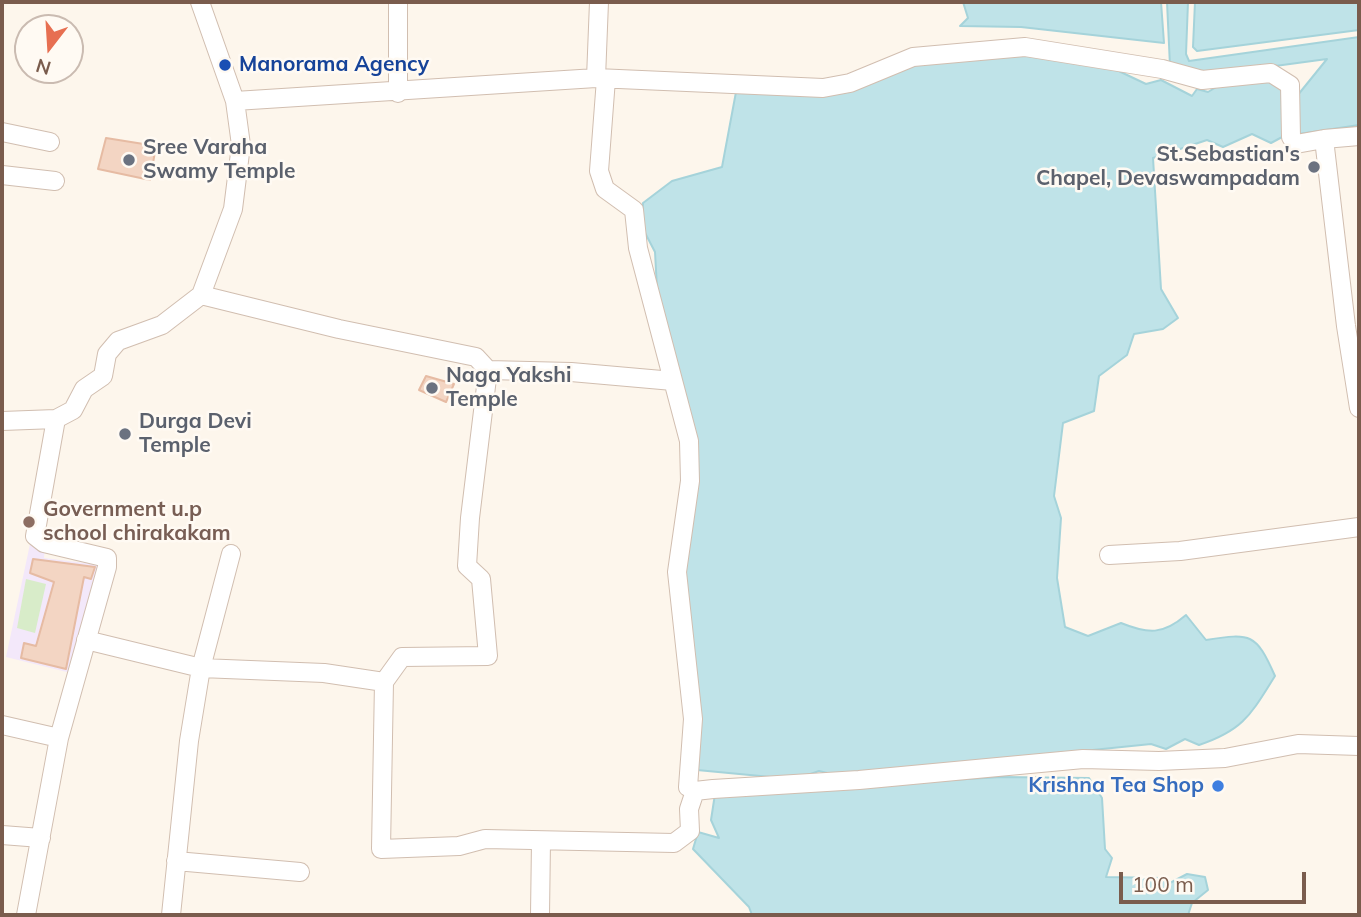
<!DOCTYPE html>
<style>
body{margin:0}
#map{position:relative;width:1361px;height:917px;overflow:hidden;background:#fdf6ec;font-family:Mulish,sans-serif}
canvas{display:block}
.frame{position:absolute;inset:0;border:4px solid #7a5c4d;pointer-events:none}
.north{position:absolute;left:14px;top:14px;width:70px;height:70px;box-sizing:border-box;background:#fffaf3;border:2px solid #cabbb1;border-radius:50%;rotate:197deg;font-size:19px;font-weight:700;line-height:28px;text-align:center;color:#7a5c4d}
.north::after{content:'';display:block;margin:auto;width:24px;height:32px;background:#e76f51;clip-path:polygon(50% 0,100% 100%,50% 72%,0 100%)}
.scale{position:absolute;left:1119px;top:872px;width:187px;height:32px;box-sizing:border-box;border:4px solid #7a5c4d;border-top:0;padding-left:9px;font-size:21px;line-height:24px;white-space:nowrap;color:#7a5c4d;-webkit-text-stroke:5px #fffaf3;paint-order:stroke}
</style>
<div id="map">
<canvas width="1361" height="917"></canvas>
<div class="frame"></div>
<div class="north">N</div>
<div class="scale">100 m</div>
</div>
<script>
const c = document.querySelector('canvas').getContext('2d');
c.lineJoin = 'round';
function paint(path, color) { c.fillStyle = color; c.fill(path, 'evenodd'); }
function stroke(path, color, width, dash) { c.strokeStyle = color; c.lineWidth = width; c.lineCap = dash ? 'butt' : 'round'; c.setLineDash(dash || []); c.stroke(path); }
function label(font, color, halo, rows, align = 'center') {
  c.font = font + ' Mulish,sans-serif'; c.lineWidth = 5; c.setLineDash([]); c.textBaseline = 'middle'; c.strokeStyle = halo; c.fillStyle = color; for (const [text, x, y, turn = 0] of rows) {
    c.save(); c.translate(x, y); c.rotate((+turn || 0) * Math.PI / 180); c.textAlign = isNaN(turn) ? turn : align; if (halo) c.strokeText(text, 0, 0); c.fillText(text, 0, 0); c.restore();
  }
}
const education = new Path2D(`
 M30 544 45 547 44 558 101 565 75 674 6 657Z`);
const green = new Path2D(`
 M26 579 46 584 35 633 17 628Z`);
const water = new Path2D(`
 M963 2H1161L1164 43 1021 27 960 26 968 18Z
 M1167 2H1188L1186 54 1189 61 1359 37V125L1299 134 1293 101 1327 59 1201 76 1170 66Z
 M1195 2H1359V30L1197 51 1193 47Z
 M1030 49 1106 65 1146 84 1161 80 1192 96 1197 89 1208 92 1228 80 1275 82 1282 91 1284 136 1271 143 1252 134 1223 147 1207 140 1153 158 1161 289 1178 318 1163 329 1134 334 1127 355 1099 376 1094 411 1063 423 1054 496 1061 518 1057 578 1065 627 1088 636 1121 623C1148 634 1163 635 1186 615L1206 640C1251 633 1256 633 1275 676 1251 714 1244 730 1199 745L1185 739 1166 749 1151 744 839 776 819 771 788 782 771 777 697 770 700 702 684 607 685 549 696 475 657 289 655 252 642 227 643 203 672 181 722 167 736 92 844 93 921 59Z
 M1001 777 1089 778 1102 798 1105 849 1112 858 1106 877 1163 878 1168 884 1187 874 1205 877 1208 890 1192 903 1188 915H752L749 907 693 849 698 832 719 838 711 820 715 794Z`);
const building = new Path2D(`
 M106 138 156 146 150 180 98 169Z
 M426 376 454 384 446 402 419 390Z
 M33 559 95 567 91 579 84 577 66 669 21 658 24 643 36 646 54 582 30 573Z`);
const minor = new Path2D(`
 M398 2V93
 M596 78 599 2
 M606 79 599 171 605 189 634 210 638 248 689 441 690 481 677 572 693 719 688 787 695 791
 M235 101 596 78 823 88 850 83 913 57 1025 47 1162 69 1202 80 1271 73 1290 85 1291 137 1296 144 1324 139 1346 326 1359 408
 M2 132 50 142
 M1324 139 1359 136
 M2 175 55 181
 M201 295 339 329 476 357 488 370
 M2 421 56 419 73 410 84 389 103 376 107 354 118 341 162 325 201 295 233 209 241 145 235 101 200 2
 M1109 555 1180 551 1359 527
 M86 640 201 668 324 673 384 682 381 849 459 846 485 839 674 843 690 831 689 809 695 791 713 789 859 780 1083 759 1159 761 1225 758 1298 744 1359 746
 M384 682 402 657 488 656 481 579 467 566 470 518 488 370 571 372 673 381
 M2 725 59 738
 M2 835 41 838
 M176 861 300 872
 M26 915 59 738 107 567V558L44 543 35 536 56 419
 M171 915 189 741 201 668 231 554
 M540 915 541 841`);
const markers = [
 [225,65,7,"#1a4fb4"],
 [129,160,7,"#6b7280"],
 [1314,167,7,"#6b7280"],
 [432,388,7,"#6b7280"],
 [125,434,7,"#6b7280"],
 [29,522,7,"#8d6e63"],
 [1218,786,7,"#3f7fe0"]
];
const transitNames = [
 ["Manorama Agency",239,65]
];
const worshipNames = [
 ["Sree Varaha",143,148],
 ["Swamy Temple",143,172],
 ["St.Sebastian's",1300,155,"right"],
 ["Chapel, Devaswampadam",1300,179,"right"],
 ["Naga Yakshi",446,376],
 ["Temple",446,400],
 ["Durga Devi",139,422],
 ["Temple",139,446]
];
const educationNames = [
 ["Government u.p",43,510],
 ["school chirakakam",43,534]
];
const shopNames = [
 ["Krishna Tea Shop",1204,786]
];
paint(education, '#f3e8fa');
paint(green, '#d8ecc9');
paint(water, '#bfe3e8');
stroke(water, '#a5d3da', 2);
paint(building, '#f3d5c3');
stroke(building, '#e6bba3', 2);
stroke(minor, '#d1beb0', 20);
stroke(minor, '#fff', 18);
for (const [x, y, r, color] of markers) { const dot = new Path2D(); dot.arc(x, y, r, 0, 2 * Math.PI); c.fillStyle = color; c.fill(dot); stroke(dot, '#fffaf3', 2.5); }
label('bold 21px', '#164399', '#fffaf3', transitNames, 'left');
label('bold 21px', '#5b616d', '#fffaf3', worshipNames, 'left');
label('bold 21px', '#785e54', '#fffaf3', educationNames, 'left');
label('bold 21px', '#366cbe', '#fffaf3', shopNames, 'right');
</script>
